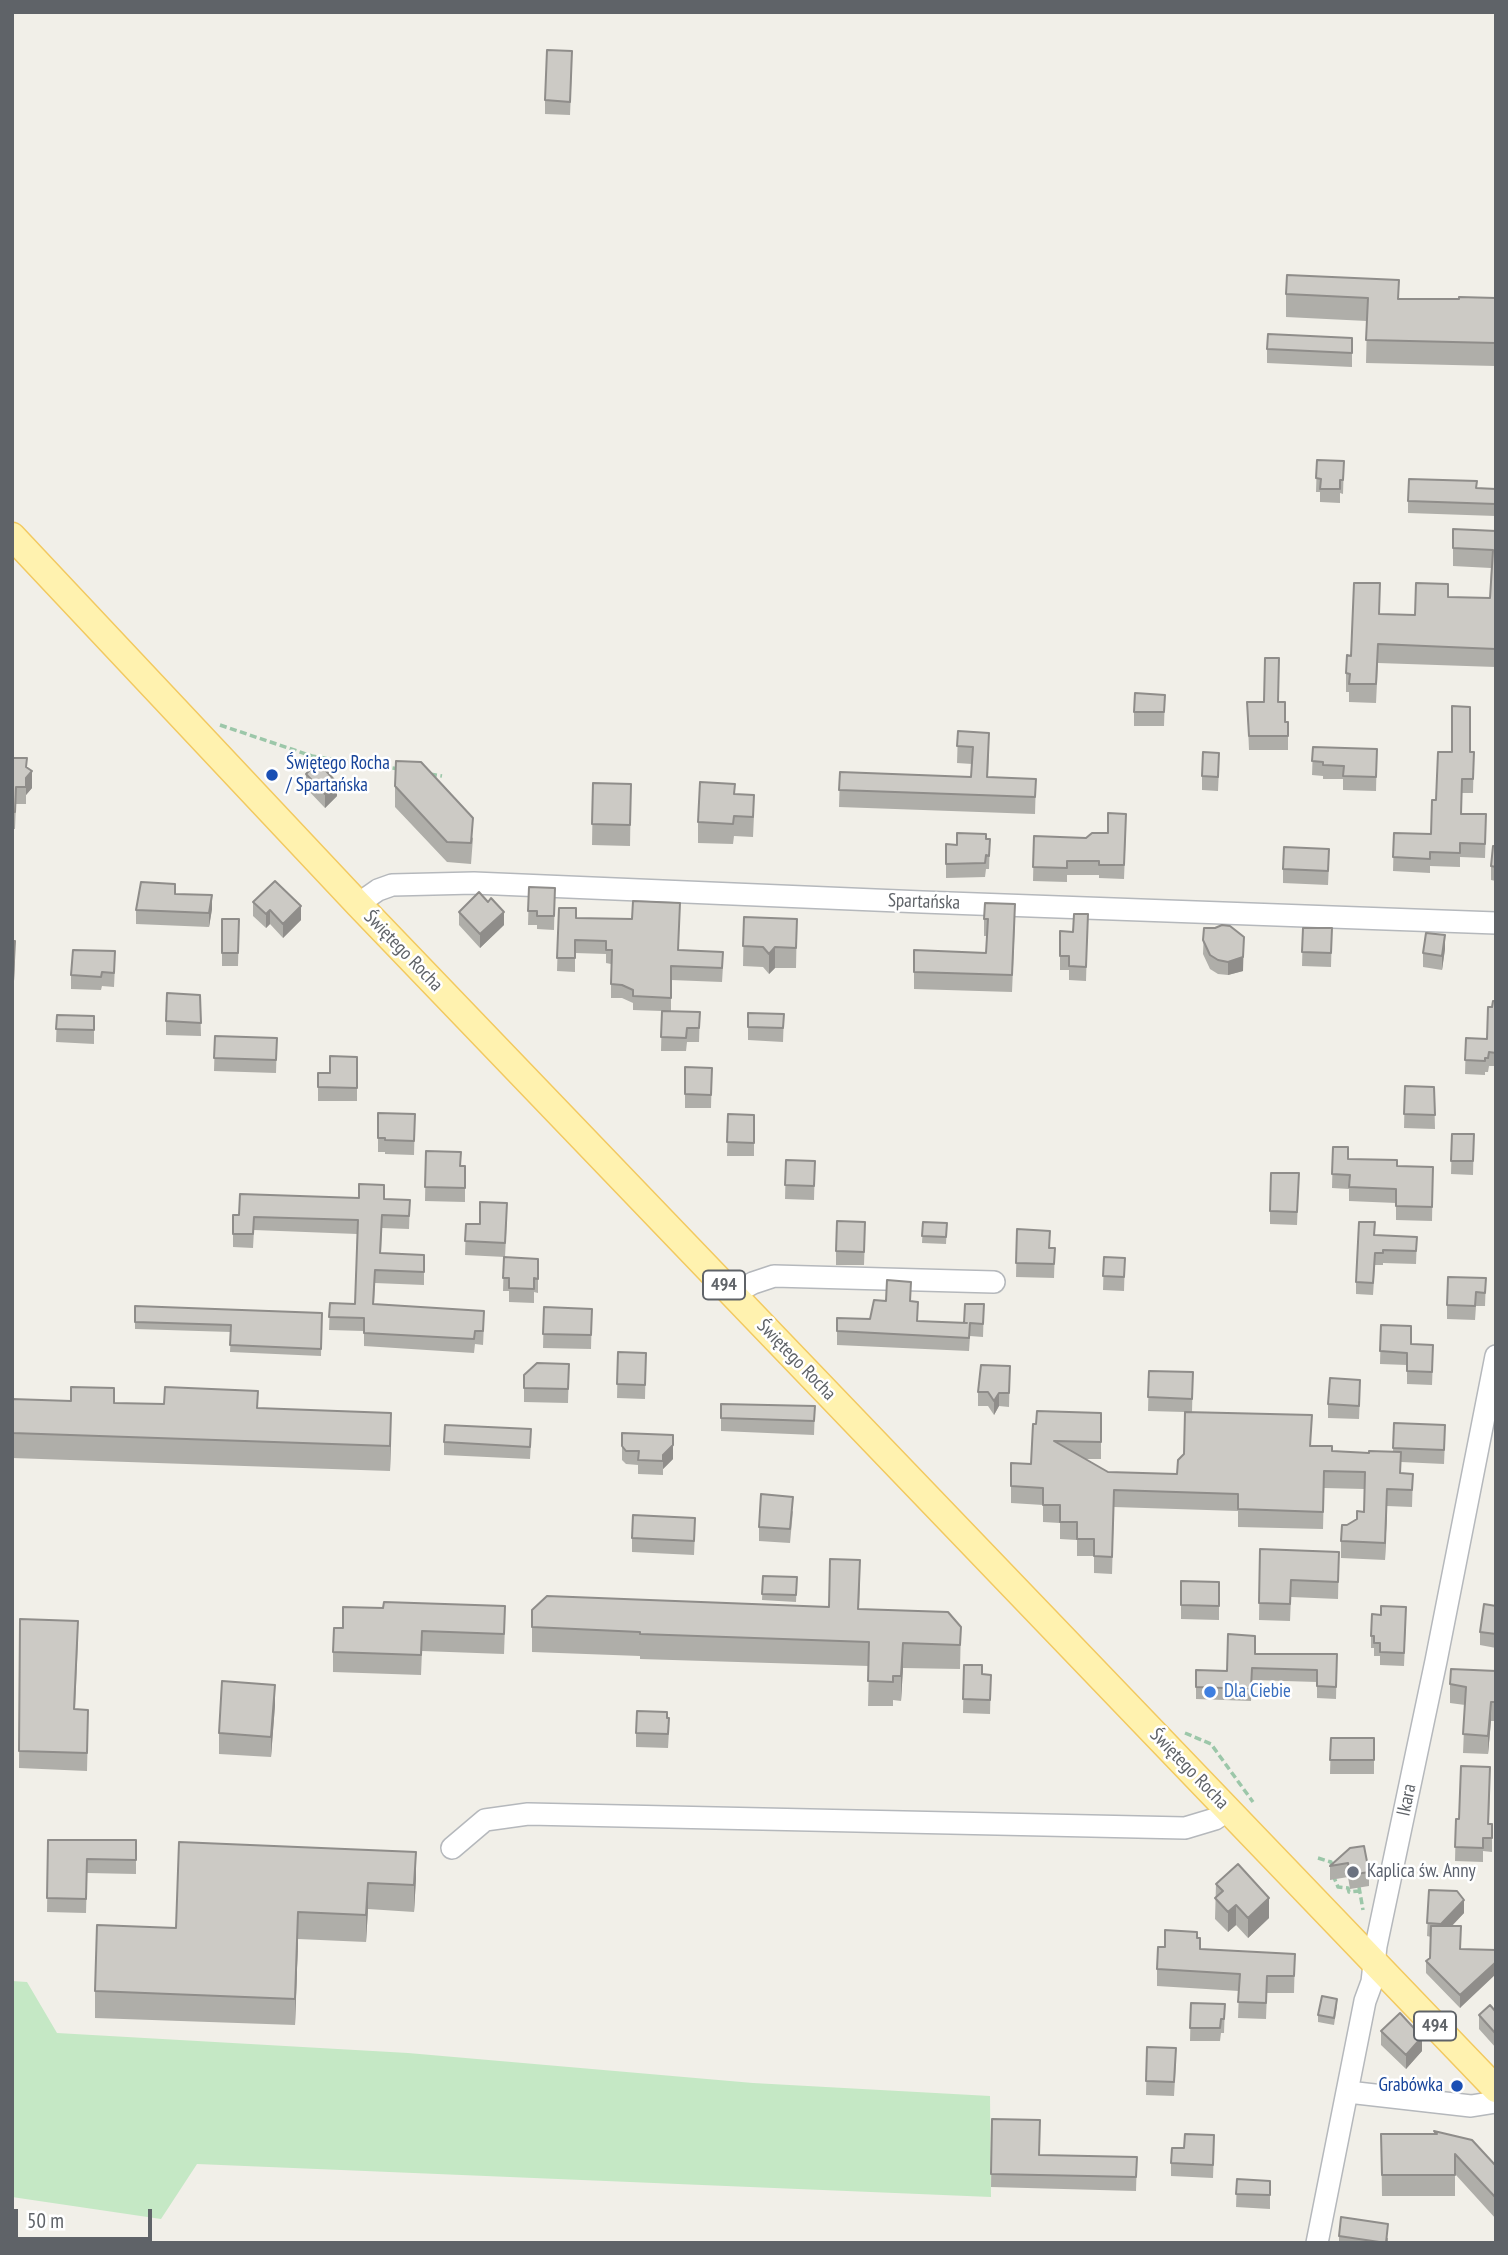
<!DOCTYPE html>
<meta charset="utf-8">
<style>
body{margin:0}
#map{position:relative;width:1508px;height:2255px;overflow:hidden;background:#f1efe8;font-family:"PT Sans Narrow",sans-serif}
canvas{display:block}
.frame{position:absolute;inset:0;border:14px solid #5f6368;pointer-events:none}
.scale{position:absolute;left:14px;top:2209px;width:138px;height:32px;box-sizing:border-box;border:4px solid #5f6368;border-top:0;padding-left:9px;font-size:21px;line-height:24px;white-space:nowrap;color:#5f6368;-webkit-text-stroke:5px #fff;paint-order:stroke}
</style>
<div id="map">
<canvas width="1508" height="2255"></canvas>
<div class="frame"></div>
<div class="scale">50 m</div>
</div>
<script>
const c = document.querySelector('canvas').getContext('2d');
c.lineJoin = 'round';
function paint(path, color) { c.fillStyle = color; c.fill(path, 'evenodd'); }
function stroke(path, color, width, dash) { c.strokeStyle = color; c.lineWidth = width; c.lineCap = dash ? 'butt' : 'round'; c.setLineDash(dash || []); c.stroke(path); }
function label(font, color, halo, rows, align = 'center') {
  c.font = font + ' "PT Sans Narrow",sans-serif'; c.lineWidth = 5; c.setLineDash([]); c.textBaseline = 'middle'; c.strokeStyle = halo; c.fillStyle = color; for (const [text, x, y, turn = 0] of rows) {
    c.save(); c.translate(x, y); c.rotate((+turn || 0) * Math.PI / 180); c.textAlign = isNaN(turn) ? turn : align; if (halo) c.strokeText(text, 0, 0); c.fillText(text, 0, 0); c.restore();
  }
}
const green = new Path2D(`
 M12 1981 27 1982 57 2033 408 2053 753 2083 990 2096 991 2197 197 2164 161 2219 12 2197Z`);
const path = new Path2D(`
 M220 725 312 756 399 769
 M430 774 442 776
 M1185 1733 1211 1744 1253 1802
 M1318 1858 1331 1862 1332 1867
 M1333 1875 1338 1887 1348 1888 1349 1892 1360 1891
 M1359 1887 1363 1910`);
const minor = new Path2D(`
 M358 904 378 890 392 885 474 883 922 902 1496 923
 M733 1294 753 1283 774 1276 994 1282
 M452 1848 485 1820 528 1814 1185 1828 1215 1819 1228 1810
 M1348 2092 1471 2106 1496 2102
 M1317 2243 1365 2001 1372 1982 1376 1946 1436 1661 1496 1356`);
const major = new Path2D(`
 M12 536 358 904 1496 2089`);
const wall = new Path2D(`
 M572 65 570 115 545 114V100Z
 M1286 294 1399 299H1459L1496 298V366L1366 363 1367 321 1286 317Z
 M1267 349 1352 351V367L1267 363Z
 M1317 460 1344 461 1343 494 1340 493V503L1320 502V492H1316Z
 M1477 488 1496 489V516L1408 513V501Z
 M1453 529 1496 531V667L1378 663 1376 703 1349 702V692H1346V673L1351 656 1379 614 1415 615 1448 597 1490 598 1491 568 1453 566Z
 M1165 695 1164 726H1134V712Z
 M1247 702H1278L1285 722H1288V750H1249Z
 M958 731 989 750 988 777 1036 779 1035 814 839 807 840 772 971 777 972 764 957 763Z
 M1313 747 1377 749 1376 791 1343 790V779H1323V776L1312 775Z
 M1470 752H1474L1473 793H1462L1461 814 1486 828 1485 858 1460 857V867L1430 866V873L1393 871 1394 833 1431 834 1436 800Z
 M12 758 27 767 32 788 26 795V804H16L15 829H12Z
 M1219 767 1218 791 1202 790V776Z
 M306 774 337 796 325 808 306 788Z
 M593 783 631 784 630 846 592 845Z
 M395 786 473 838 471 864 447 862 395 807Z
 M735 794 754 815 753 837 734 836 733 844 698 843V822Z
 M1126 828 1124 879 1099 878V875H1067V882L1033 881 1034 836 1086 838Z
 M986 839H990L989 869H986L985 877 946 878V844L957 845Z
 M1496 846V881L1491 880V866Z
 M1329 863 1328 885 1283 883V869Z
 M529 887 555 888 554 930 537 929V925H528Z
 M175 894 212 909 209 927 136 924V910Z
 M253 902 301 920 283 938 270 924 266 928 253 916Z
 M559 908 576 918 679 950 723 966 722 982 671 980V1011L700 1012 699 1042H687L686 1051H661L662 1011 633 1010V1003L622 998H611V964L606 963V954L575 953V972L557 971Z
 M459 912 504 925 480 948 459 925Z
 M1088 914 1086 981 1069 980V970H1060V931L1073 932Z
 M744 917 797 919 796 968H775L769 974 763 967 743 966Z
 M222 919H239L238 966H222Z
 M984 919 1015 921 1012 992 914 989V950L986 953 987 936H984Z
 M1204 928 1243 971 1228 975 1218 974 1210 969 1203 954Z
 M1303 928H1332L1331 967 1302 966Z
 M12 941 15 961 13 1002H12Z
 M1445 949 1442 970 1423 967V953Z
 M115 965 114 987 102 986 101 990 71 989V975Z
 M200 995 201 1036 166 1035V1021Z
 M1496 1001V1066H1489L1488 1072H1485V1075L1465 1074 1466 1038 1487 1039 1492 1007Z
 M748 1013 784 1014 783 1042 748 1040Z
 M57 1015 94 1016V1044L56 1042Z
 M215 1036 277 1038 276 1073 214 1071Z
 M357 1057V1101H318V1073H330Z
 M685 1067 712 1068 711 1108H685Z
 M1405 1086 1434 1087 1435 1129 1404 1128Z
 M378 1113 415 1114 414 1155 385 1154V1152H378Z
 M728 1114 754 1115V1156H727Z
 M1452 1134H1474L1473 1175 1451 1174Z
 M1333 1147 1348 1159 1397 1166 1433 1167 1432 1221 1396 1220V1203L1349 1201V1189L1332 1188Z
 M426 1151 461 1166H465V1202L425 1201Z
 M786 1160 815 1161 814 1200 785 1199Z
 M1299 1173 1297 1225 1270 1224V1211Z
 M384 1199 410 1200 409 1229 382 1228 381 1253 424 1255V1285L375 1283 374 1304 484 1324 483 1345 475 1344 474 1353 364 1346V1331L329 1330 330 1303 355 1304 357 1234 254 1230 253 1248 233 1247V1215H239Z
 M507 1217 505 1257 465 1255 466 1224H480Z
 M923 1222 947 1223 946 1244 922 1243Z
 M1017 1229 1049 1248H1055L1054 1278 1016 1277Z
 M1375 1235 1417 1237 1416 1264 1383 1263V1265H1375L1373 1295 1356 1294V1282Z
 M865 1236 864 1265H836V1251Z
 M504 1257 538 1259V1293L534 1292V1303L509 1302V1291H503Z
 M1104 1257 1125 1258 1124 1291 1103 1290Z
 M1486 1278 1485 1306H1476L1475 1320 1447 1319V1305Z
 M910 1301 918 1321 964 1323 984 1304 983 1337 970 1336 969 1351 837 1345V1318L870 1319Z
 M135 1306 322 1313 321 1356 230 1352 231 1332 135 1329Z
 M544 1307 592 1309 591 1349 543 1348Z
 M1381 1325 1433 1358 1432 1385 1407 1384V1365L1380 1364Z
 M618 1352 646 1353 645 1399 617 1398Z
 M569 1364 568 1403 524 1402V1375Z
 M1010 1366 1009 1407 999 1406 994 1415 988 1406H978V1392Z
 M1149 1371 1193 1372 1192 1412 1332 1451 1369 1453 1393 1452 1394 1423 1445 1439 1444 1464 1401 1462V1473L1413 1474 1412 1507 1387 1506 1385 1560 1341 1558V1541L1347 1525 1357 1519 1364 1512V1489L1324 1488 1323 1529 1238 1527V1511L1114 1507 1112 1574 1094 1573V1556H1077V1540L1060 1539V1523L1043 1522V1505L1011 1503V1463L1031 1464 1033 1424 1101 1413V1459H1086L1108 1472 1177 1474 1184 1454 1185 1412 1148 1411Z
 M1360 1394 1359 1419 1328 1418V1404Z
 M12 1399 258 1408 391 1438 390 1471 12 1458Z
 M721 1404 815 1406 814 1435 721 1431Z
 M622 1433 673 1459 663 1469V1475L638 1474V1465L626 1464 622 1460Z
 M444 1442H531L530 1459 444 1455Z
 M793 1511 790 1543 759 1541V1527Z
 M695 1531 694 1555 632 1552V1538Z
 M1260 1549 1339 1552 1338 1599 1291 1597 1290 1621 1259 1620Z
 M763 1576 797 1577 796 1602 762 1600Z
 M1181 1581 1219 1582V1620L1181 1619Z
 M860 1584 859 1609 961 1627 960 1669 903 1668 901 1701 893 1700V1706H868L869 1666 640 1659V1656L532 1652V1627L829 1607Z
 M1496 1606V1648L1480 1645V1632Z
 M20 1619 78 1639 75 1709 88 1727 87 1771 19 1768Z
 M1406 1619 1404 1666 1380 1665V1656H1374V1648H1371V1636Z
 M505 1626 504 1654 422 1651 421 1675 333 1672V1652L343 1628Z
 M1255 1654H1337L1336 1699 1317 1698V1682L1252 1680 1251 1701 1196 1699V1670L1227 1671Z
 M964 1665 982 1674 991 1675 990 1714 963 1713Z
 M1496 1671 1495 1721H1491L1488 1754 1463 1753 1465 1705 1450 1703V1684Z
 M275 1705 271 1757 219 1754V1733Z
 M667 1718 669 1731 668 1748 636 1747V1733Z
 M1331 1738H1374V1774H1330Z
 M1490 1781 1489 1824H1492V1852L1483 1851V1862L1455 1861 1456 1819H1459Z
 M48 1840H136V1874L87 1873 86 1913 47 1912Z
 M179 1842 416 1878 414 1912 368 1909 366 1942 298 1939 295 2025 95 2018V1991L176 1928Z
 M1350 1848 1369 1872V1886L1350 1889 1348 1877 1330 1880V1866Z
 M1216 1884 1269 1918 1248 1938 1236 1925 1228 1932 1215 1919Z
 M1429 1890 1464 1913 1452 1926 1460 1949 1496 1950 1460 2008 1426 1973V1961L1430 1958 1431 1937 1427 1936Z
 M1197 1938 1200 1949 1295 1954 1294 1993H1267L1266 2019 1238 2018 1239 1991 1157 1986V1969L1165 1947Z
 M1191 2003 1225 2004 1224 2033H1221L1220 2041H1190Z
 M1337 2006 1334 2025 1318 2022V2015Z
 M1496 2012V2048L1479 2029V2015Z
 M1381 2031 1422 2051 1406 2069 1381 2045Z
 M1147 2047 1176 2062 1174 2096 1146 2095Z
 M992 2119 1039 2155 1137 2157 1136 2191 991 2187Z
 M1434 2131 1496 2166V2219L1455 2174V2196H1382L1381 2134H1434Z
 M1214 2149 1213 2178 1171 2176V2163Z
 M1237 2179 1270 2181V2209L1236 2207Z
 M1339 2236 1388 2238V2243H1339Z`);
const shadedWall = new Path2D(`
 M32 771V788L26 795V804V777Z
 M337 783V796L325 808V794Z
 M212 895V909L209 927V913Z
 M301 906V920L283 938V924Z
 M270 910V924L266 928V914Z
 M504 912V925L480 948V934Z
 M1445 935V949L1442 970V956Z
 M1244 937 1243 971 1228 975V962Z
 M775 947V968L769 974V954Z
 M999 1393V1406L994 1415V1401Z
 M391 1413V1438L390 1471V1446Z
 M673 1435V1459L663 1469V1475V1455Z
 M1387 1489V1506L1385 1560V1543Z
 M903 1643V1668L901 1701V1676Z
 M275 1685V1705L271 1757V1737Z
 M1491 1702V1721L1488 1754V1736Z
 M416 1852V1878L414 1912V1885Z
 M368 1883V1909L366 1942V1915Z
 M1269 1898V1918L1248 1938V1918Z
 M1464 1900V1913L1441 1937V1924Z
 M1236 1905V1925L1228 1932V1912Z
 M298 1912V1939L295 2025V1999Z
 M1496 1962V1974L1460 2008V1995Z
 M1422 2037V2051L1406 2069V2055Z`);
const building = new Path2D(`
 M547 50 572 51 570 102 545 100Z
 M1287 275 1399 280 1398 299H1459V297L1496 298V343L1366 340 1368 298 1286 294Z
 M1268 334 1352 338V353L1267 349Z
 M1317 460 1344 461 1343 480H1340V489H1320L1321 479 1316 478Z
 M1409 479 1477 481 1476 488 1496 489V504L1408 501Z
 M1453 529 1496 531V649L1378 644 1376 684H1349L1350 674 1346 673 1347 655 1351 656 1354 583H1380L1379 614 1415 615 1416 583 1448 584V597L1490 598 1493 550 1453 548Z
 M1265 658H1279L1278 702H1285V722H1288V736H1249L1247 702H1264Z
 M1135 693 1165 695 1164 712H1134Z
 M1452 706 1470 707V752H1474L1473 779H1462L1461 814H1486L1485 844 1460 843V853L1430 852V859L1393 857 1394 833 1431 834 1432 800H1436L1438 752H1452Z
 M958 731 989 733 987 777 1036 779 1035 797 839 790 840 772 971 777 973 747 957 746Z
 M1313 747 1377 749 1376 777 1343 776 1344 766 1323 765V762L1312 761Z
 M1203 752 1219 753 1218 777 1202 776Z
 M12 758H27L26 767 32 771 26 778V787H16L15 812H12Z
 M396 761 421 762 473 818 471 843 447 842 395 786Z
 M318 762 337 783 325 794 306 774Z
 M700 782 735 784 734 794 754 795 753 817 734 816 733 824 698 822Z
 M593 783 631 784 630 825 592 824Z
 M1108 813 1126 814 1124 865H1099V861H1067V868L1033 867 1034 836 1086 838 1092 833H1108Z
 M957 833 986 834V839H990L989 856 986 855 985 863 946 864V844L957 845Z
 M1493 846H1496V867L1491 866Z
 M1284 847 1329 849 1328 871 1283 869Z
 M275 881 301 906 283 924 270 910 266 914 253 902Z
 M141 882 175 884V894L212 895 209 913 136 910Z
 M529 887 555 888 554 916H537V911H528Z
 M479 892 488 902 491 898 504 912 480 934 459 912Z
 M633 901 680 903 678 950 723 952 722 968 671 966V998L633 996V990L622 985 611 984 612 950H606V941L575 940V958H557L559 908H576V918L632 919Z
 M985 903 1015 904 1012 975 914 972V950L986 953 988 919H984Z
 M1074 914H1088L1086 967 1069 966V956H1060V931L1073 932Z
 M744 917 797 919 796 948 775 947 769 954 763 947 743 946Z
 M222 919H239L238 953H222Z
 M1222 925 1230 926 1244 937 1243 957 1228 962 1218 960 1210 955 1203 940 1204 928H1215Z
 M1303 928H1332L1331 953 1302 952Z
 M1426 933 1445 935 1442 956 1423 953Z
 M12 941H15L13 981H12Z
 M73 950 115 951 114 973 102 972 101 977 71 975Z
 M167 993 200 995 201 1023 166 1021Z
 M1493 1001H1496V1053L1489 1052 1488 1058H1485V1061L1465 1060 1466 1038 1487 1039 1488 1007H1492Z
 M662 1011 700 1012 699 1028H687L686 1038 661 1037Z
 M748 1013 784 1014 783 1028 748 1027Z
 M57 1015 94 1016V1030L56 1029Z
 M215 1036 277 1038 276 1060 214 1058Z
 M330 1056 357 1057V1088L318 1087V1073H330Z
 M685 1067 712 1068 711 1095 685 1094Z
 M1405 1086 1434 1087 1435 1115 1404 1114Z
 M378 1113 415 1114 414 1141 385 1140V1138H378Z
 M728 1114 754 1115V1143L727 1142Z
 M1452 1134H1474L1473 1161H1451Z
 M1333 1147H1348V1159L1397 1160V1166L1433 1167 1432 1207 1396 1206V1189L1349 1187 1350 1175 1332 1174Z
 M426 1151 461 1152 460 1166H465V1188L425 1187Z
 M786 1160 815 1161 814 1186 785 1185Z
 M1271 1173H1299L1297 1212 1270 1211Z
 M359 1184 384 1185V1199L410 1200 409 1216 382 1215 380 1253 424 1255V1272L375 1270 373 1304 484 1311 483 1331H475L474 1339 364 1333V1318L329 1317 330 1303 355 1304 358 1220 254 1217 253 1234H233V1215H239L240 1194 359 1198Z
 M480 1202 507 1203 505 1243 465 1241 466 1224H480Z
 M837 1221 865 1222 864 1252 836 1251Z
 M923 1222 947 1223 946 1237 922 1236Z
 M1359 1222H1375L1374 1235 1417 1237 1416 1251 1383 1250V1253H1375L1373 1283 1356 1282Z
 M1017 1229 1050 1231 1049 1248H1055L1054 1264 1016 1263Z
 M504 1257 538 1259V1279L534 1278V1289L509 1288V1278H503Z
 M1104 1257 1125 1258 1124 1277 1103 1276Z
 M1448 1277 1486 1278 1485 1293 1476 1292 1475 1306 1447 1305Z
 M887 1280 911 1282 910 1301 918 1302 917 1321 967 1323H964L965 1304H984L983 1324 970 1323 969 1338 837 1331V1318L870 1319 874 1300 886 1301Z
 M135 1306 322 1313 321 1349 230 1345 231 1325 135 1322Z
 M544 1307 592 1309 591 1335 543 1334Z
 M1381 1325 1411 1326V1344L1433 1345 1432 1372 1407 1371V1353L1380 1351Z
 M618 1352 646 1353 645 1385 617 1384Z
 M537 1363 569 1364 568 1389 524 1388V1375Z
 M981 1365 1010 1366 1009 1393H999L994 1401 988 1392H978Z
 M1149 1371 1193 1372 1192 1399 1148 1397Z
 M1330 1378 1360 1380 1359 1406 1328 1404Z
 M71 1387 114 1388V1403L164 1404 165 1387 258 1391 257 1408 391 1413 390 1446 12 1433V1399L71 1401Z
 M721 1404 815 1406 814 1421 721 1418Z
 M1037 1411 1101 1413V1442L1054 1441 1108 1472 1177 1474 1178 1460 1184 1454 1185 1412 1312 1415 1310 1446H1332V1451L1369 1453V1451L1401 1452 1400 1473 1413 1474 1412 1490 1387 1489 1385 1543 1341 1541 1342 1525H1347L1357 1519V1511L1364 1512 1365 1472 1324 1471 1323 1512 1238 1509V1494L1114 1490 1112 1557 1094 1556V1539H1077V1522H1060V1505H1043V1488L1011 1486V1463L1031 1464 1033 1424H1036Z
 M1394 1423 1445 1425 1444 1450 1393 1448Z
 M445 1425 531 1429 530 1447 444 1442Z
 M622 1433 673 1435V1445L663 1455V1461L638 1460 639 1451H626L622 1446Z
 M761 1494 793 1497 790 1529 759 1527Z
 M633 1515 695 1518 694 1541 632 1538Z
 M1260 1549 1339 1552 1338 1582 1291 1580 1290 1604 1259 1603Z
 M830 1559 860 1560 858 1609 948 1612 961 1627 960 1645 903 1643 901 1676H893V1682L868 1681 869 1642 640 1634V1632L532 1627V1610L547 1596 829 1607Z
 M763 1576 797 1577 796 1595 762 1594Z
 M1181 1581 1219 1582V1606L1181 1605Z
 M384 1602 505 1606 504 1634 422 1631 421 1655 333 1652 334 1628H343V1607L383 1608Z
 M1484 1604 1496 1606V1634L1480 1632Z
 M1381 1606 1406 1607 1404 1653 1380 1652V1643H1374V1636H1371L1372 1614 1381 1615Z
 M20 1619 78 1621 74 1709 88 1710 87 1753 19 1751Z
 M1228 1634 1255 1636V1654H1337L1336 1687 1317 1686V1670L1252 1668 1251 1689 1196 1687V1670L1227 1671Z
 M964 1665H982V1674L991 1675 990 1700 963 1699Z
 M1451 1669 1496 1671 1495 1702H1491L1488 1736 1463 1734 1466 1687 1450 1684Z
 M222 1681 275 1685 271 1737 219 1733Z
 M637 1711 667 1712V1718H669L668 1734 636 1733Z
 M1331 1738H1374V1760H1330Z
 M1461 1766 1490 1767 1488 1824H1492V1838H1483V1848L1455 1847 1456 1819H1459Z
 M48 1840H136V1860L87 1859 86 1899 47 1898Z
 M179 1842 416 1852 414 1885 368 1883 366 1915 298 1912 295 1999 95 1991 97 1925 176 1928Z
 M1364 1846 1369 1872 1350 1875 1348 1863 1330 1866 1350 1848Z
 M1238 1864 1269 1898 1248 1918 1236 1905 1228 1912 1215 1898 1223 1891 1216 1884Z
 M1429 1890 1457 1891 1464 1900 1441 1924 1427 1923Z
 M1431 1926H1461L1460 1949 1496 1950V1962L1460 1995 1426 1961 1430 1958Z
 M1165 1930 1197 1932V1938H1200V1949L1295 1954 1294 1976H1267L1266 2003 1238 2002 1240 1974 1157 1969 1158 1947H1165Z
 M1322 1996 1337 1999 1334 2018 1318 2015Z
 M1191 2003 1225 2004 1224 2019H1221L1220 2028H1190Z
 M1490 2005 1496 2012V2034L1479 2015Z
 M1400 2013 1422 2037 1406 2055 1381 2031Z
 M1147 2047 1176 2048 1174 2082 1146 2081Z
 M992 2119 1040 2120 1039 2155 1137 2157 1136 2177 991 2174Z
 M1434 2131 1472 2140 1496 2166V2198L1455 2154V2175H1382L1381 2134H1437Z
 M1185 2134 1214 2135 1213 2165 1171 2163 1172 2148H1184Z
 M1237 2179 1270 2181V2195L1236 2194Z
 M1341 2217 1388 2224 1386 2243 1339 2236Z`);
const markers = [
 [272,775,7,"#1a4fb4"],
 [1210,1692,7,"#3f7fe0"],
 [1353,1872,7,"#6b7280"],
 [1457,2086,7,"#1a4fb4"]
];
const shields = [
 [724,1285,42],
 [1435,2026,42]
];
const shieldNames = [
 ["494",724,1285],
 ["494",1435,2026]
];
const transitNames = [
 ["Świętego Rocha",286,764],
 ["/ Spartańska",286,786],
 ["Grabówka",1443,2086,"right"]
];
const streetNames = [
 ["Spartańska",924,902,2],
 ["Świętego Rocha",403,951,46],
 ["Świętego Rocha",796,1360,46],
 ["Świętego Rocha",1189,1769,46],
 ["Ikara",1407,1800,-78]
];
const shopNames = [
 ["Dla Ciebie",1224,1692]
];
const worshipNames = [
 ["Kaplica św. Anny",1367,1872]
];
paint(green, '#c5e8c5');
stroke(minor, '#b5b8bc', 24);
stroke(major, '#f2c960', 29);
stroke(path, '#9cc7a9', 3.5, [7, 3.5]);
stroke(minor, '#fff', 21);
stroke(major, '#fff2af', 26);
paint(wall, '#afaea9');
paint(shadedWall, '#8f8d8a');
paint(building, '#cccac5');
stroke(building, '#8f8d8a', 2);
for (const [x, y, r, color] of markers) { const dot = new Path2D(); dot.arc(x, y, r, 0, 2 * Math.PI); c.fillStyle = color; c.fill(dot); stroke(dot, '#fff', 2.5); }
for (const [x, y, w] of shields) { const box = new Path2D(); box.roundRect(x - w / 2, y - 14.5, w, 29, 5); c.fillStyle = '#fff'; c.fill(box); stroke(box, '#5f6368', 2); }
label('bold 18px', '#5f6368', null, shieldNames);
label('19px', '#164399', '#fff', transitNames, 'left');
label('19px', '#5f6368', '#fff', streetNames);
label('19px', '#366cbe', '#fff', shopNames, 'left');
label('19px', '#5b616d', '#fff', worshipNames, 'left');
</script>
